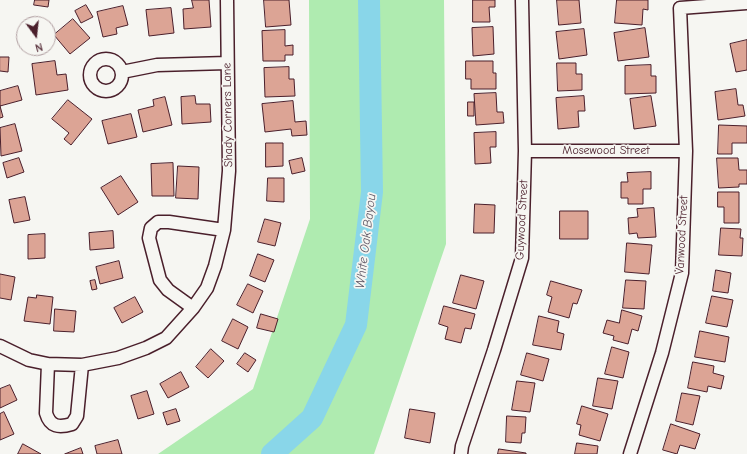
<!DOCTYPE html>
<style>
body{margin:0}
#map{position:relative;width:747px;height:454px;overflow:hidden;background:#f6f6f2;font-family:"Comic Neue",sans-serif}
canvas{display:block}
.north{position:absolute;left:16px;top:16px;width:40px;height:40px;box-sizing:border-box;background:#f6f6f2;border:1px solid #b1a0a2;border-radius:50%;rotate:165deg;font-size:11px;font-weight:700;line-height:16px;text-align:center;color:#4a1f2b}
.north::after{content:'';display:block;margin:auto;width:14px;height:18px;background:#4a1f2b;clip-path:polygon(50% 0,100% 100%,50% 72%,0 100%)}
</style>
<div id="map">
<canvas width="747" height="454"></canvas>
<div class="north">N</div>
</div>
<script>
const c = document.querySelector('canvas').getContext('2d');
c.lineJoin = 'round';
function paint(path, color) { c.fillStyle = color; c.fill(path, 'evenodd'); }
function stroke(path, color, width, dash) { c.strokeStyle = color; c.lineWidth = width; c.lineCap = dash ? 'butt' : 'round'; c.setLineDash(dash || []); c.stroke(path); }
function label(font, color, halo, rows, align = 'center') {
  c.font = font + ' "Comic Neue",sans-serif'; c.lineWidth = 3.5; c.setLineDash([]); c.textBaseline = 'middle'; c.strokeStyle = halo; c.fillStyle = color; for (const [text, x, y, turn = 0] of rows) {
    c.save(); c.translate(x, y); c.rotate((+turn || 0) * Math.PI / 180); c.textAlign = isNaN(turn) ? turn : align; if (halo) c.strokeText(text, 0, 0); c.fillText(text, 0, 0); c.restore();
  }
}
const green = new Path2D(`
 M309 0H444L446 244 374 454H158L253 389 310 219Z`);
const river = new Path2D(`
 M272 454 312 418 356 325 372 192 369 0`);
const building = new Path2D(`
 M35 0H49L48 7 34 5Z
 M192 0H209L211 27 184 29 183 9 193 8Z
 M264 0H289L291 25 266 27Z
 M473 0H495V7H489L490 22H473Z
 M557 0H579L581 23 559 25Z
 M617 0H648V10L643 9 642 25 615 23Z
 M86 5 93 17 81 23 75 11Z
 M123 6 128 25 116 28 117 34 103 37 97 12Z
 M171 8 174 33 149 36 146 10Z
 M73 19 90 38 70 54 54 35Z
 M493 27 494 54 473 56 472 28Z
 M645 28 649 57 618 61 614 33Z
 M584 29 587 55 559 59 556 32Z
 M285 30V46L293 45V55H285V61H263L262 31Z
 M747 40V70L736 72 730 44Z
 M0 57H9L8 72 0 71Z
 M55 61 57 75 66 74 68 90 36 95 32 64Z
 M466 61H493V73H496V89H471V79H466Z
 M557 63H576V74H582V90L558 91Z
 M651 65V76H656V93L625 94V66Z
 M289 67V79H294L295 96 265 97 264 68Z
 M18 86 22 100 0 106V91Z
 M736 89 738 105H743L745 116 718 120 715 92Z
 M496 93 497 112H503L504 123 476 125 474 94Z
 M195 96 196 104H210L211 122 182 124 181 97Z
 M584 96 585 111H578L579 127 558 129 556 98Z
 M651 96 656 126 634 129 630 99Z
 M165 97 172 125 143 132 138 110 154 106 153 100Z
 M68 100 92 119 71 145 64 139 69 133 52 119Z
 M293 101 295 122 306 121 307 135 292 136 291 129 265 132 262 104Z
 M468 102H474V116H468Z
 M0 106 3 117 0 118Z
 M131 114 137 137 108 144 102 121Z
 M15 124 22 151 1 156 0 128Z
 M719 125 747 126V143H732V154H718Z
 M496 132V147H490L491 163 475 164 474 133Z
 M266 143H283V166L266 167Z
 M19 158 24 172 7 178 3 163Z
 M302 158 305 171 292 174 289 161Z
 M717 158H738L739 170H747V184H739V187L719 188Z
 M173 163 174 196H152L151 164Z
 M178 166 199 167 198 199 176 198Z
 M651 172V189H643V204H628V198H621V182H628L627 173Z
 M121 176 138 202 118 215 101 188Z
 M268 178H284V202L267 201Z
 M718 192H739V223H724V207H718Z
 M25 197 30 220 14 223 9 200Z
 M475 204 495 205 494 233H474Z
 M654 208 656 237 638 238 637 233 629 234 628 218 638 217 637 209Z
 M560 211H588V239H560Z
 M265 219 281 223 275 246 258 242Z
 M721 228 741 229 740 238H743L742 256 719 255Z
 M113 231 114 248 90 250 89 233Z
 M45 234V258L28 259V235Z
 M627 243 652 245 649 274 625 272Z
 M258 254 274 260 265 282 250 276Z
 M119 261 123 278 100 284 96 267Z
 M716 270 731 273 728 293 713 291Z
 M0 274 15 277 11 300 0 298Z
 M461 275 484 281 476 309 453 303Z
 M95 280 97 289 92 290 90 281Z
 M626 280 646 281 644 309 623 308Z
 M551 281 582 290 577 304 573 303 569 318 548 312 552 297 547 295Z
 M248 284 263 291 253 313 237 305Z
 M37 295 53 297 50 324 24 321 28 297 36 298Z
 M712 296 733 300 727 327 706 323Z
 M135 297 143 312 122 323 114 308Z
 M444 306 475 314 471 329 465 328 461 343 445 339 448 327 439 324Z
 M55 309 76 311 74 332 54 331Z
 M622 310 642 316 638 331 632 329 628 344 613 340 614 336 603 333 607 320 619 323Z
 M261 314 278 319 274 332 257 328Z
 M539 316 559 321 557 332 564 334 561 350 533 345Z
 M233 319 248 327 238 349 222 341Z
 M700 331 729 337 725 362 695 357Z
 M612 347 629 352 623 378 605 374Z
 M211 349 224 361 208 378 196 367Z
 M245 353 256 360 248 372 237 364Z
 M527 353 549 359 543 381 521 375Z
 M693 362 714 366 713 373 724 376 721 389 708 386 707 392 688 388Z
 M181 372 189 387 168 398 160 384Z
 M598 378 618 381 612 409 593 406Z
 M517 381 535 383 530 412 512 410Z
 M10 385 17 400 0 408V389Z
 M147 391 154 414 138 419 131 396Z
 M682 393 700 396 693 425 676 421Z
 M582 406 608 414 600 441 579 435 581 425 577 424Z
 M176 409 180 421 167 425 163 413Z
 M410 409 435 413 430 443 405 438Z
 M4 412 14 434 0 440V414Z
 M507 416 526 417 525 433H522L521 443 506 442Z
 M671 424 700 434 695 449 680 445 677 454 663 450Z
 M118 440 122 454H97L95 446Z
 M577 443 598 446 597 454H575Z
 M23 444 41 454H18Z
 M81 448 83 454H65Z
 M499 449 526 453V454H498Z`);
const street = new Path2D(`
 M90 75a16 16 0 1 1 32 0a16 16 0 1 1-32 0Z
 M122 72 157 65 227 63
 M525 151H686
 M193 308 168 290 160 280 149 238 151 228 158 222H169L224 230
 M0 346 29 360 48 364 82 365 118 358 146 348 166 338 193 308 207 288 215 266 224 230 229 171 227 0
 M48 364 46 413C50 427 59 428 72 424L77 416 82 365
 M461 454 462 446 494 350 522 258 525 151 522 0
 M630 454 662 353 682 273 686 151 680 8 747 3`);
const streetNames = [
 ["Shady Corners Lane",228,115,-91],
 ["Mosewood Street",606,151],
 ["Guywood Street",522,220,-87],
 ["Vanwood Street",682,235,-87]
];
const waterNames = [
 ["White Oak Bayou",366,241,-83]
];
paint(green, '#afebb0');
stroke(river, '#89d6e9', 22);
paint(building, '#dca495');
stroke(building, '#4a1f2b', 1);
stroke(street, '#4a1f2b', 15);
stroke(street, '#f6f6f2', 12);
label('12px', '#4a1f2b', '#f6f6f2', streetNames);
label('italic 13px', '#5d5664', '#f6f6f2', waterNames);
</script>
